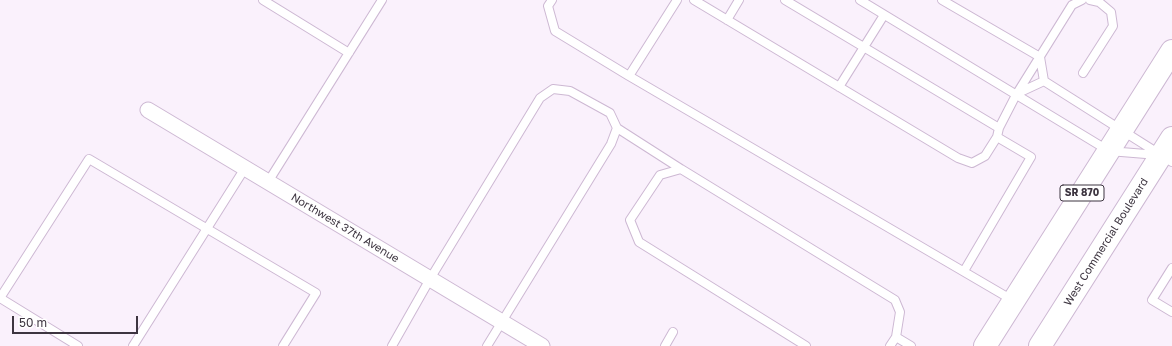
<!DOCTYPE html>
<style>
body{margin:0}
#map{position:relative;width:1172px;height:346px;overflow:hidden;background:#faf1fc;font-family:"Golos Text",sans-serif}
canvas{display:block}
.scale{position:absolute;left:12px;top:316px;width:126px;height:18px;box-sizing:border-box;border:2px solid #3d3540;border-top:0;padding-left:5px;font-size:12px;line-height:14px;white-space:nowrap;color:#3d3540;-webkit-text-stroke:3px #fff;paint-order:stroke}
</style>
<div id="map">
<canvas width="1172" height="346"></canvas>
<div class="scale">50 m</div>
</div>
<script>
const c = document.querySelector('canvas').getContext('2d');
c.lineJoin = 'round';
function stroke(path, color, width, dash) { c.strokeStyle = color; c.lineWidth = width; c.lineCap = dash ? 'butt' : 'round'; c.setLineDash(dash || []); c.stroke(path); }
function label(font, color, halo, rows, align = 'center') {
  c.font = font + ' "Golos Text",sans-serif'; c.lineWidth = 4; c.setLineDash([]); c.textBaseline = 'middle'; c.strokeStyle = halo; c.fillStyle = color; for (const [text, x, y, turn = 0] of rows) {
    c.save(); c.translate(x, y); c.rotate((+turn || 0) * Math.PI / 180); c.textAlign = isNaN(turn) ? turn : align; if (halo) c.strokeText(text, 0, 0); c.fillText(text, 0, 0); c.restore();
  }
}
const lane = new Path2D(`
 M263 0 349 53
 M552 0 548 6 555 31 629 76
 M677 0 629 76 1014 301
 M694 0 958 158 972 163 985 156 997 137
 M785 0 999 128
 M860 0 1109 151 1158 155
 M942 0 1040 57 1044 81 1172 162
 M727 20 739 0
 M1083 73 1113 26 1111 12 1099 2 1090 0
 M839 87 884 15
 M1016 94 1044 81
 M617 128 681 169
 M268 182 382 0
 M1172 268 1152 300 1172 312
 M964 271 1031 157 997 137 999 128 1016 95 1072 5 1082 0
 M0 298 89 159 316 293 283 346
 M0 298 78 346
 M896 337 911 346
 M133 346 245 168
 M392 346 430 279 540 98 553 89 570 91 610 113 617 128 611 144 487 346
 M665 346 673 332
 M806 346 639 242 630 220 660 175 681 169 895 300 900 312 896 337 890 346`);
const street = new Path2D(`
 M148 110 542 346`);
const highway = new Path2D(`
 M985 346 1172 51
 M1040 346 1172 138`);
const shields = [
 [1082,193,44]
];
const shieldNames = [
 ["SR 870",1082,193]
];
const streetNames = [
 ["Northwest 37th Avenue",345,228,31],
 ["West Commercial Boulevard",1106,242,-58]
];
stroke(lane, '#cdb8d3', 10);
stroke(street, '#cdb8d3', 17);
stroke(highway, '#cdb8d3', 24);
stroke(lane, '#fff', 8);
stroke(street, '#fff', 15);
stroke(highway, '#fff', 22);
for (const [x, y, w] of shields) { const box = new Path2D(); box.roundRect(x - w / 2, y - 8, w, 16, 3); c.fillStyle = '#fff'; c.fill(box); stroke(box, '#3d3540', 1); }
label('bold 10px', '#3d3540', null, shieldNames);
label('11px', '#3d3540', '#fff', streetNames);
</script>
